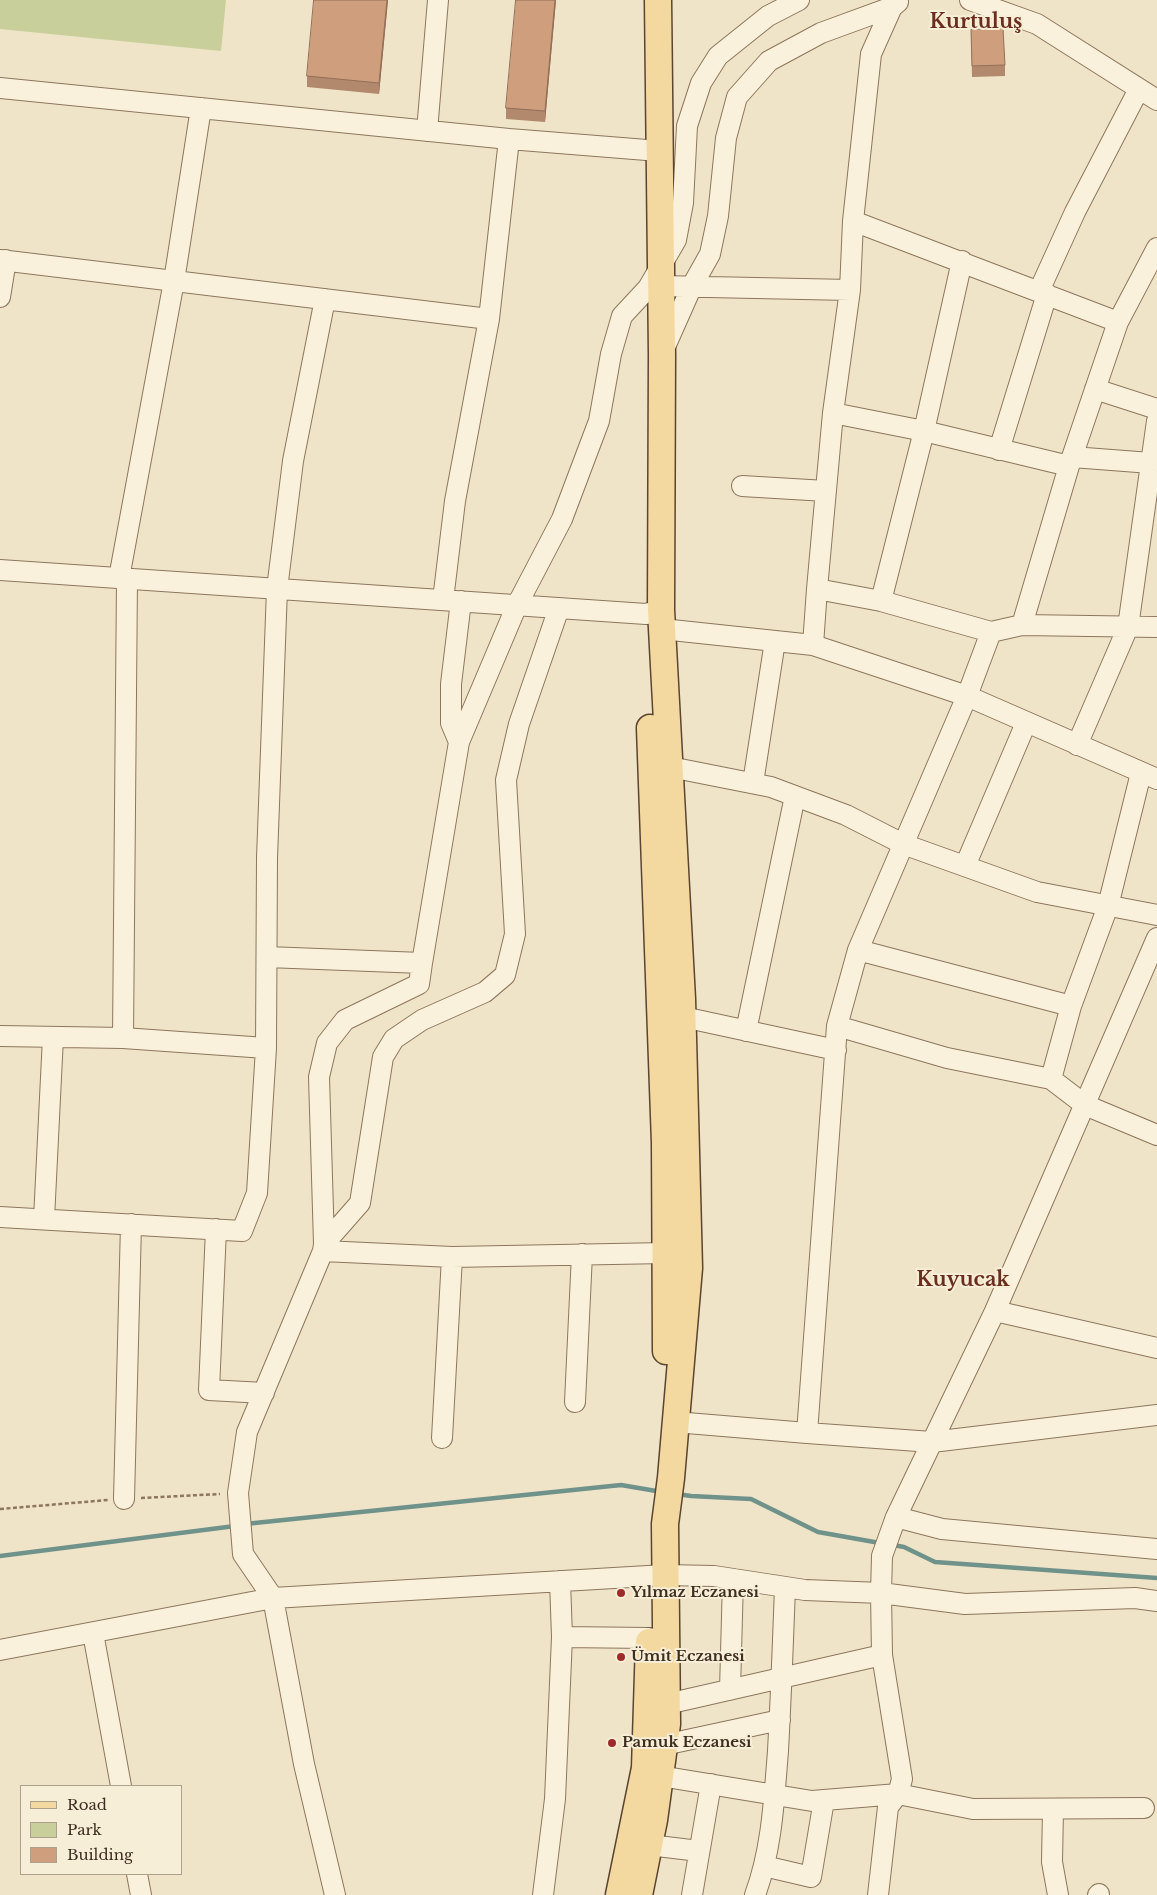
<!DOCTYPE html>
<meta charset="utf-8">
<style>
body{margin:0}
#map{position:relative;width:1157px;height:1895px;overflow:hidden;background:#f0e4c8;font-family:"Libre Baskerville",serif}
canvas{display:block}
.legend{position:absolute;left:20px;top:1785px;width:162px;height:90px;box-sizing:border-box;background:#f7eed8;border:1px solid #ada18e;margin:0;padding:6px 9px;list-style:none;font-size:15px;color:#3d2e20}
.legend li{display:flex;align-items:center;gap:10px;height:25px}
.legend b{width:25px;border:1px solid #ada18e}
</style>
<div id="map">
<canvas width="1157" height="1895"></canvas>
<ul class="legend">
<li><b style="height:6px;background:#f3d9a0"></b>Road</li>
<li><b style="height:14px;background:#c9cf9b"></b>Park</li>
<li><b style="height:14px;background:#cf9f7d"></b>Building</li>
</ul>
</div>
<script>
const c = document.querySelector('canvas').getContext('2d');
c.lineJoin = 'round';
function paint(path, color) { c.fillStyle = color; c.fill(path, 'evenodd'); }
function stroke(path, color, width, dash) { c.strokeStyle = color; c.lineWidth = width; c.lineCap = dash ? 'butt' : 'round'; c.setLineDash(dash || []); c.stroke(path); }
function label(font, color, halo, rows, align = 'center') {
  c.font = font + ' "Libre Baskerville",serif'; c.lineWidth = 4; c.setLineDash([]); c.textBaseline = 'middle'; c.strokeStyle = halo; c.fillStyle = color; for (const [text, x, y, turn = 0] of rows) {
    c.save(); c.translate(x, y); c.rotate((+turn || 0) * Math.PI / 180); c.textAlign = isNaN(turn) ? turn : align; if (halo) c.strokeText(text, 0, 0); c.fillText(text, 0, 0); c.restore();
  }
}
const green = new Path2D(`
 M0 0H226L221 51 0 29Z`);
const stream = new Path2D(`
 M677 1494 691 1496 751 1499 818 1532 880 1543
 M245 1524 621 1485 662 1492
 M893 1545 904 1547 935 1562 1157 1578
 M0 1556 235 1526`);
const path = new Path2D(`
 M141 1498 220 1494
 M0 1509 108 1500`);
const minor = new Path2D(`
 M970 0 1037 24 1157 100
 M0 88 509 139 659 151
 M427 131 438 0
 M853 221 1118 322
 M1157 248 1118 322 1069 466 1022 625 991 632 967 696 858 950 837 1026 807 1433 932 1442 1157 1415
 M0 260 489 319
 M648 288 661 286 850 290
 M1039 291 1075 212 1139 89
 M0 297 6 260
 M664 349 692 286 710 254 718 216 726 138 737 97 769 61 821 33 892 7 898 2
 M1095 389 1157 409
 M833 413 924 431 1069 466
 M999 450 1047 294
 M1072 457 1151 463
 M742 486 826 491
 M0 570 646 614 661 610
 M119 578 174 281 201 108
 M817 589 881 601 991 632
 M443 600 455 501 489 319 509 139
 M881 601 924 431 962 261
 M1022 625 1157 627
 M662 629 813 645 967 696 1157 779
 M813 645 817 589 833 413 850 290 853 221 871 54 892 7
 M459 742 451 723V684L461 601
 M1077 745 1128 627 1157 421
 M670 767 771 787 846 815 903 844 1037 892 1157 915
 M753 783 775 641
 M965 866 1026 723
 M858 950 1071 1006
 M267 957 422 963 459 742 517 605 562 519 599 421 611 354 622 316 648 288 676 240 683 203 687 126 701 83 718 56 768 16 799 0
 M683 1017 836 1050
 M837 1026 947 1058 1051 1079 1085 1105 1157 1135
 M746 1031 795 796
 M0 1036 123 1038 266 1048
 M123 1038 127 579
 M1051 1079 1071 1006 1108 906 1141 773
 M0 1217 242 1231 257 1193 266 1048 267 858 277 589 293 461 325 299
 M44 1219 53 1037
 M216 1229 209 1390 264 1393
 M324 1244 319 1077 327 1043 345 1020 419 984 422 963
 M323 1251 452 1257 666 1253
 M995 1311 1157 1348
 M575 1402 582 1254
 M675 1422 807 1433
 M442 1438 452 1257
 M124 1499 131 1224
 M896 1517 942 1529 1157 1549
 M93 1633 121 1786
 M562 1637 649 1638
 M0 1650 273 1598 665 1575 714 1576 805 1590 881 1593 965 1604 1135 1598 1157 1601
 M730 1690 733 1579
 M667 1704 882 1655
 M664 1745 780 1720
 M660 1776 812 1801 898 1794 973 1809 1144 1808
 M1053 1809 1052 1862 1058 1895
 M649 1845 699 1851
 M764 1866 811 1877 824 1800
 M137 1874 141 1895
 M335 1895 304 1764 273 1598 243 1554 238 1493 247 1432 323 1251 324 1244 360 1203 383 1057 394 1039 422 1020 485 992 505 975 515 934 506 780 519 724 559 608
 M543 1895 555 1799 562 1637 560 1581
 M692 1895 711 1784
 M755 1895C772 1849 774 1800 778 1751 781 1696 783 1642 785 1587
 M878 1895 888 1807 898 1794 902 1779 882 1655 881 1593 882 1556 896 1517 995 1311 1157 938
 M1098 1895 1099 1894`);
const major = new Path2D(`
 M650 728 665 1143 666 1351
 M619 1895 645 1768 649 1642
 M639 1895 654 1820 667 1724 665 1524 671 1478 689 1268 682 999 661 610 662 355 658 0`);
const wall = new Path2D(`
 M388 0 379 94 307 87V76Z
 M556 0 545 122 506 119V108Z
 M971 30 1005 65V76L972 77Z`);
const shadedWall = new Path2D(`
 M387 0H388L379 94V83Z
 M555 0H556L545 122V111Z`);
const building = new Path2D(`
 M314 0H387L379 83 307 76Z
 M516 0H555L545 111 506 108Z
 M1003 28 1005 65 972 66 971 30Z`);
const markers = [
 [621,1593,5,"#9e2a2b"],
 [621,1657,5,"#9e2a2b"],
 [612,1743,5,"#9e2a2b"]
];
const poiNames = [
 ["Yılmaz Eczanesi",631,1593],
 ["Ümit Eczanesi",631,1657],
 ["Pamuk Eczanesi",622,1743]
];
const districtNames = [
 ["Kurtuluş",976,22],
 ["Kuyucak",963,1280]
];
paint(green, '#c9cf9b');
stroke(stream, '#6f938a', 4.5);
stroke(minor, '#8d765c', 22);
stroke(major, '#5b4430', 29);
stroke(path, '#8d765c', 2.5, [4, 2.5]);
stroke(minor, '#faf1dc', 20);
stroke(major, '#f3d9a0', 26);
paint(wall, '#b2896c');
paint(shadedWall, '#916f58');
paint(building, '#cf9f7d');
stroke(building, '#916f58', 1);
for (const [x, y, r, color] of markers) { const dot = new Path2D(); dot.arc(x, y, r, 0, 2 * Math.PI); c.fillStyle = color; c.fill(dot); stroke(dot, '#f7eed8', 2); }
label('bold 15px', '#3d2e20', '#f7eed8', poiNames, 'left');
label('bold 20px', '#6b2e1e', '#f7eed8', districtNames);
</script>
